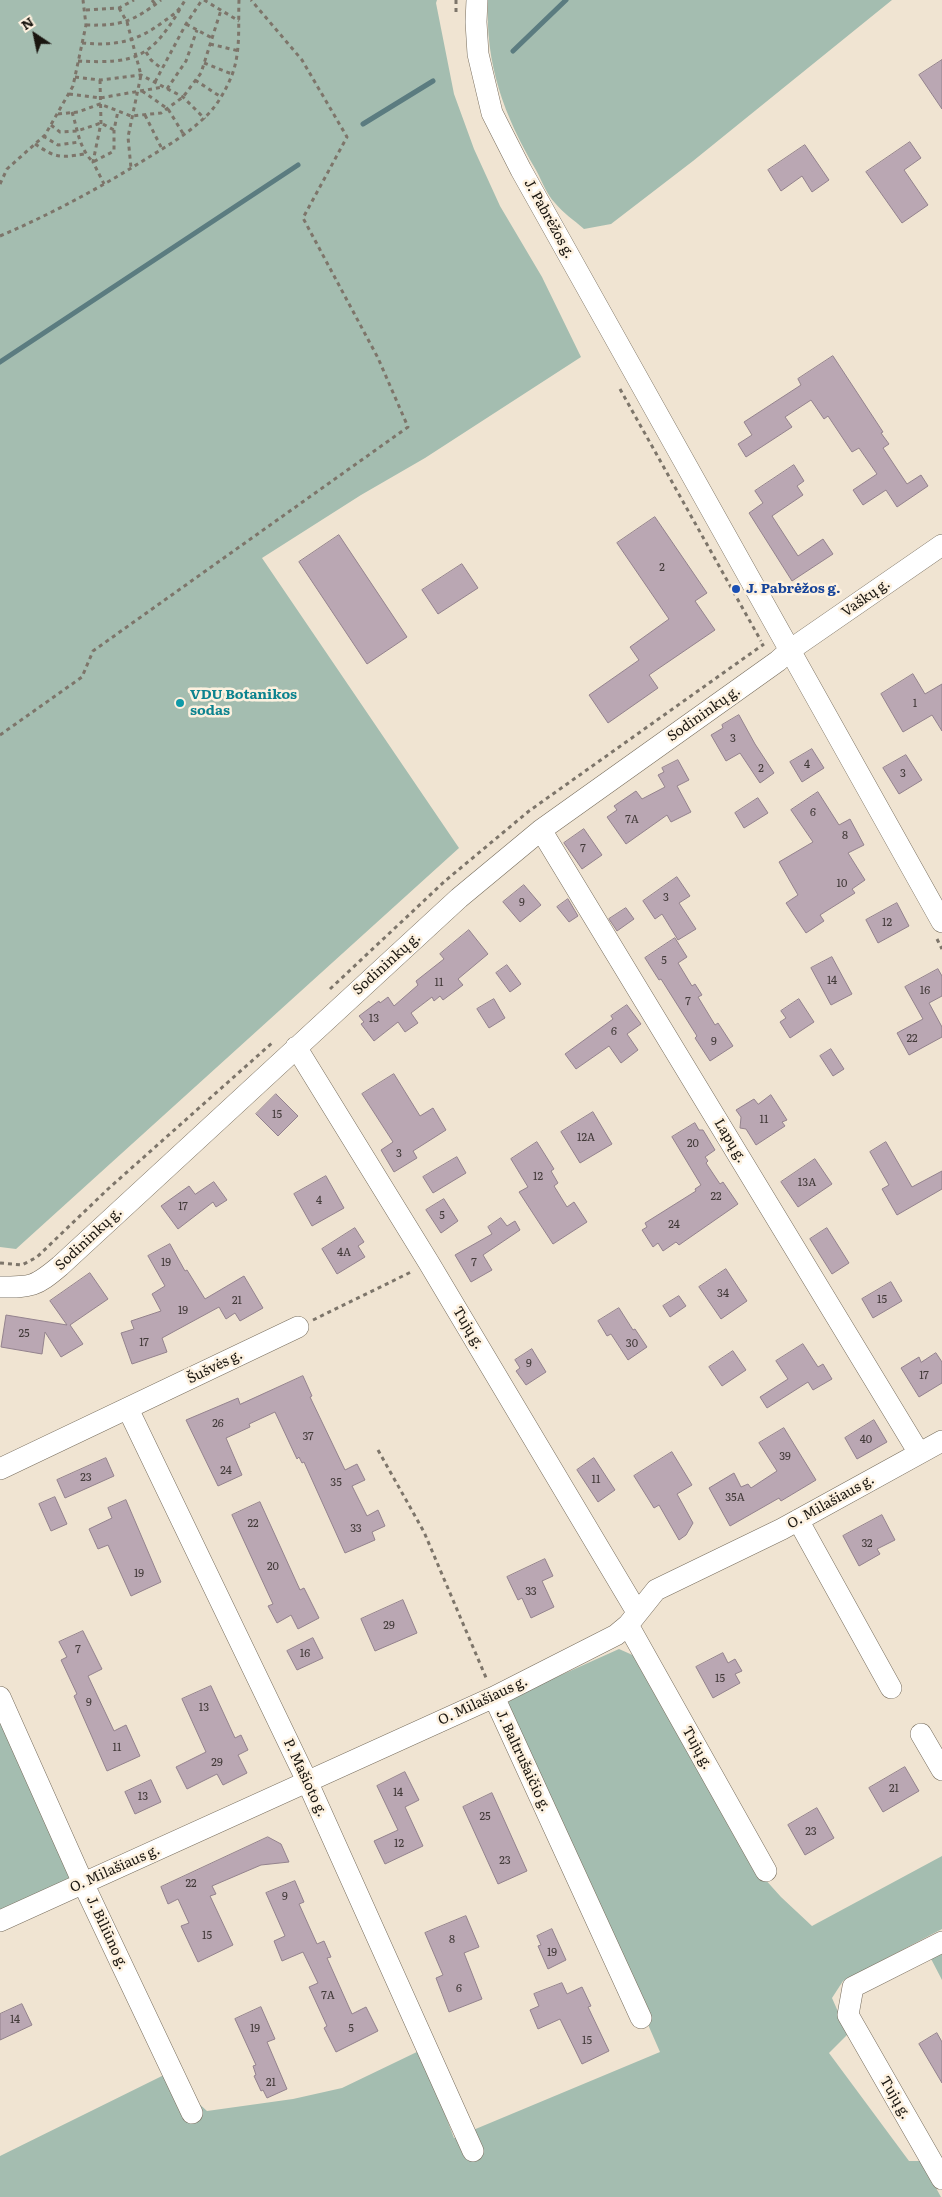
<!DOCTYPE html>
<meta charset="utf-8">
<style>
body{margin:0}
#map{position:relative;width:942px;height:2197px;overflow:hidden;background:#f0e4d2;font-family:Literata,serif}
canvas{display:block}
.north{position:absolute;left:10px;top:10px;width:50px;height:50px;-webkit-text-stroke:4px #fdf1df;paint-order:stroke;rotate:326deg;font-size:14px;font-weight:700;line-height:20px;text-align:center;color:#1a1610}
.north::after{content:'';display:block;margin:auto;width:18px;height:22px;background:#1a1610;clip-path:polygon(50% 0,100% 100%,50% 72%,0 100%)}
</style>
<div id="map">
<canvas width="942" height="2197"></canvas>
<div class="north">N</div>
</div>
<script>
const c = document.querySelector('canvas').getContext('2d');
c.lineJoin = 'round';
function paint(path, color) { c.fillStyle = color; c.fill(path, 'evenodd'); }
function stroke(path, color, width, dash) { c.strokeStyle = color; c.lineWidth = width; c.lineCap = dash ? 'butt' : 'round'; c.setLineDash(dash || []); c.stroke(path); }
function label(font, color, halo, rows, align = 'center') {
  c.font = font + ' Literata,serif'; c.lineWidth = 5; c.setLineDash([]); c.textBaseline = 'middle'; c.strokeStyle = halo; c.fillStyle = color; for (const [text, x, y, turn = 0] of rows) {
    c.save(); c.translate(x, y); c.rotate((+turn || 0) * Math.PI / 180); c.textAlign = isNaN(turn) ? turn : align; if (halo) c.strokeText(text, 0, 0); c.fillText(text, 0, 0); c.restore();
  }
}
const green = new Path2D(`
 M0 0H437L436 3 454 94 474 149 500 206 542 277 581 357 425 458 361 495 262 558 459 848 16 1249 0 1247Z
 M488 0H892L693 161 611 224 584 229C574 220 563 213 555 203 547 195 542 181 536 170 504 115 485 65 488 0Z
 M619 1649 637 1657 763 1877 781 1897 812 1926 942 1856V1929L843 1981 832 1998 848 2034 829 2053 909 2161H921L941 2197H0V2156L166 2074 207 2111 293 2099 342 2088 421 2050 454 2138 660 2052 580 1869 506 1711 510 1698Z
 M0 1711 71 1879 0 1913Z
 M942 1946V1980L928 1953Z`);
const stream = new Path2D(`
 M513 51 566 0
 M363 124 433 81
 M0 362 298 165`);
const building = new Path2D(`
 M942 60V109L919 75Z
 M910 142 921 158 904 170 928 205 902 223 866 172Z
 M805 145 829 180 812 192 802 176 781 191 768 170Z
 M833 356 883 432 881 433 889 444 883 448 907 484 921 475 928 486 897 507 886 490 863 505 853 490 877 474 859 448 852 452 828 416 824 419 811 400 785 417 792 427 746 457 738 444 752 435 744 422 801 385 798 379Z
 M794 465 804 481 797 486 803 495 772 516 798 556 823 539 833 554 792 581 749 513 763 503 755 491Z
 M655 517 707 593 695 601 715 630 649 675 658 688 608 723 589 695 639 660 630 647 669 619 617 543Z
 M339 535 407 637 367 664 299 562Z
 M462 564 478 588 438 614 422 590Z
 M913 674 925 694 942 684V731L932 715 903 732 881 694Z
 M739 715 755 744 774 773 760 783 740 753 726 761 711 735 723 728 722 725Z
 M812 749 824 768 802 782 790 762Z
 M906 755 922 780 899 794 883 768Z
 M678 760 689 780 677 786 691 812 671 822 667 815 626 844 607 817 617 810 614 806 636 791 642 799 665 787 658 775 664 772 662 768Z
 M818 792 839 825 850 819 864 845 848 853 865 880 852 889 855 893 820 915 824 921 806 933 786 903 798 895 779 862 813 842 791 810Z
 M758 798 768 813 744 828 735 813Z
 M584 829 602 855 582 869 564 843Z
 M677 877 690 896 679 903 696 929 678 940 662 914 655 919 643 901Z
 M524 885 541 905 520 922 503 902Z
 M568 899 578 916 569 922 557 907Z
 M897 903 909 926 878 943 866 920Z
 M626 908 634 919 617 931 609 919Z
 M469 930 488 954 458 979 463 985 443 1000 440 996 434 1001 432 997 411 1013 418 1023 405 1032 398 1022 374 1041 361 1024 364 1022 359 1016 379 1001 380 1003 388 997 394 1006 418 985 416 981 444 959 440 954Z
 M675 938 687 957 678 963 692 986 695 984 702 995 698 997 715 1025 718 1023 733 1046 710 1061 695 1038 697 1036 661 979 659 980 645 958Z
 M832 957 852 994 831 1005 811 968Z
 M507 965 521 984 510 992 496 973Z
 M938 969 942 976V996L929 1003 942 1027V1037L909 1055 897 1033 923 1019 905 987Z
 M494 999 505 1018 489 1028 477 1009Z
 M799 999 814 1022 790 1038 780 1022 786 1018 781 1011Z
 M627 1005 641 1024 627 1034 638 1050 621 1063 609 1046 576 1069 565 1054 613 1019 611 1016Z
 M831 1049 844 1069 833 1076 820 1056Z
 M394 1074 420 1116 433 1108 446 1130 413 1151 417 1158 394 1172 381 1150 393 1142 362 1094Z
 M276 1094 298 1116 278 1136 256 1114Z
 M771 1095 787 1120 782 1122 785 1126 756 1145 746 1129 740 1128 741 1117 736 1110 754 1099 758 1104Z
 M593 1112 612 1144 580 1163 561 1132Z
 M695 1123 699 1130H703L715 1150 705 1157 708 1161 706 1163 720 1184 723 1182 738 1204 679 1245 676 1242 663 1251 658 1243 653 1247 642 1230 647 1227 645 1223 696 1191 695 1189 701 1185 672 1137Z
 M537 1142 554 1169 551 1171 558 1183 554 1186 567 1207 574 1202 587 1222 553 1244 519 1192 528 1187 511 1159Z
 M886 1142 912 1187 942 1171V1189L897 1215 882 1189 889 1185 870 1152Z
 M457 1157 466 1173 433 1193 423 1177Z
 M815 1159 832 1184 798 1207 781 1182Z
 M326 1176 344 1208 312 1226 294 1194Z
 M214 1182 227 1200 216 1207 213 1202 178 1229 161 1206 189 1186 195 1194Z
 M444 1199 458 1221 441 1233 426 1210Z
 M501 1218 507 1226 515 1221 520 1230 483 1255 492 1270 471 1282 455 1255 492 1234 488 1227Z
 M355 1228 364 1242 358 1246 365 1257 337 1274 322 1249Z
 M827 1228 849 1263 832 1274 810 1239Z
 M170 1244 185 1271 187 1270 205 1299 244 1276 263 1308 240 1321 235 1313 226 1319 219 1307 162 1338 167 1352 132 1364 121 1333 134 1329 131 1321 161 1311 152 1294 165 1286 148 1256Z
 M726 1269 747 1301 721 1319 699 1287Z
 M90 1273 108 1299 70 1325 83 1344 61 1357 45 1332 42 1354 1 1347 6 1315 67 1325 50 1301Z
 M891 1282 902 1301 873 1318 862 1299Z
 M679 1296 686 1306 670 1317 663 1306Z
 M619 1308 633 1330 635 1329 647 1347 628 1360 611 1334 607 1336 598 1321Z
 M803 1344 818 1367 823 1364 832 1379 813 1390 808 1382 767 1408 760 1397 788 1379 776 1361Z
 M532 1349 546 1372 526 1385 516 1371 520 1368 515 1360Z
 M733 1351 746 1370 722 1386 709 1367Z
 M936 1353 942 1362V1383L919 1397 901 1368 919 1357 921 1362Z
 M303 1376 312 1396 310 1397 345 1470 357 1464 365 1480 352 1486 367 1516 378 1510 385 1526 372 1532 375 1540 345 1553 304 1462 302 1463 299 1457 297 1459 275 1412 249 1424 250 1427 226 1438 242 1475 218 1486 186 1420 238 1398 240 1404Z
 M874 1420 887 1442 857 1459 845 1438Z
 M784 1428 816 1480 781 1501 779 1498 730 1526 709 1488 734 1473 741 1487 748 1484 751 1488 777 1471 759 1443Z
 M672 1452 692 1485 677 1494 693 1523 686 1535 679 1540 659 1505 654 1508 634 1476Z
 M106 1458 114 1476 65 1498 57 1480Z
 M594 1458 615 1490 598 1502 577 1470Z
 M55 1497 67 1524 51 1531 39 1504Z
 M126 1500 161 1582 131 1596 108 1545 98 1549 89 1529 112 1518 108 1508Z
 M260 1502 300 1590 304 1588 319 1618 298 1629 291 1615 277 1623 268 1606 273 1604 232 1515Z
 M882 1515 895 1540 877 1549 880 1554 859 1566 843 1536Z
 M545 1559 553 1576 542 1581 554 1607 531 1618 522 1598 518 1600 507 1577Z
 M403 1600 417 1633 375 1651 361 1619Z
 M83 1631 102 1669 88 1676 114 1731 126 1725 140 1756 107 1771 74 1696 77 1694 61 1660 67 1657 59 1642Z
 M313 1638 323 1658 297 1670 287 1651Z
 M723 1653 728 1663 735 1659 742 1671 735 1674 740 1683 713 1698 696 1667Z
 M211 1686 235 1738 241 1735 248 1750 238 1755 247 1773 223 1785 217 1774 187 1789 176 1767 206 1752 182 1699Z
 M905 1767 919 1791 883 1812 869 1788Z
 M405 1772 419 1800 405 1807 423 1846 385 1864 374 1841 398 1830 377 1786Z
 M151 1780 161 1802 135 1814 125 1792Z
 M492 1793 527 1871 498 1884 463 1807Z
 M817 1808 834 1838 805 1855 788 1825Z
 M268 1837 281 1844 289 1862 261 1865 212 1886 216 1894 210 1896 233 1945 198 1962 181 1926 189 1923 178 1899 168 1904 161 1887Z
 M295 1881 304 1902 299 1904 317 1944 324 1941 331 1957 327 1958 352 2014 366 2007 378 2031 336 2052 324 2028 327 2026 309 1987 318 1983 303 1952 282 1961 274 1941 285 1936 266 1893Z
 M466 1916 479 1947 464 1953 482 1999 449 2012 436 1978 443 1975 425 1933Z
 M552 1929 566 1960 548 1969 538 1946 541 1945 537 1936Z
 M562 1983 567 1994 582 1987 591 2006 588 2007 609 2051 582 2064 560 2019 538 2029 530 2010 539 2006 534 1994Z
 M22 2004 32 2025 0 2040V2014Z
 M261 2007 275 2039 267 2042 287 2089 267 2098 263 2090 261 2091 254 2076 256 2075 253 2066 256 2065 235 2019Z
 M937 2033 942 2042V2083L919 2044Z`);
const path = new Path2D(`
 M152 0 155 4
 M204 0 239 21
 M456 0V14
 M119 8 127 22 141 75 128 137 131 168
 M86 10 119 8 134 0
 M186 24 212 38
 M86 25C120 26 133 22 161 0
 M82 43C116 46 136 42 163 22 173 15 180 10 185 0
 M210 44 239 51
 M146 52 151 60 162 69
 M78 61C135 64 151 58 180 9
 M204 63 232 74
 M75 77 100 80 141 75 183 97 205 119
 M100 80 101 123 93 162 104 184
 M195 80 221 97
 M155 82 186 24 202 0
 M167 89 186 61 197 30
 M142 91 168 109 184 135
 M69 94 100 98 163 87
 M72 112C78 131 79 148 93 162L114 151V130L118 111
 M58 114 78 112 100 104 131 116 161 113 183 97 201 73 221 10
 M145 115 162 149
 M51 125 60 132 77 131 101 123 114 130
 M43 136 58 145 79 142
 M35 144C56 158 59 158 84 154
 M0 184 7 169 45 135 73 86 86 25 83 0
 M0 236C49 215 96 190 141 162 162 149 185 136 203 119 216 108 226 90 232 75 241 51 238 25 239 0
 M620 389 761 641
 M0 735 82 677 93 651 408 427 378 358 303 218 347 137 302 60 251 0
 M937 939 942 949
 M330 989 445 881 529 811 764 644
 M0 1263 22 1265 37 1257 108 1189 272 1043
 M313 1320 413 1271
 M378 1450 424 1532 487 1680`);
const minor = new Path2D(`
 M477 0 476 22 478 54 492 113 521 170 942 922
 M541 830 919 1453
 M296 1047 429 1263 637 1612
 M0 1287C32 1287 35 1287 60 1266L459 898 541 830 778 661 790 650 942 545
 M128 1409 307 1781 473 2151
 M0 1469 298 1327
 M798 1520 891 1688
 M628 1625 766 1871
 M0 1697 83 1883 192 2113
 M494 1697 641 2018
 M921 1734 942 1770
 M0 1921 494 1697 616 1635 628 1625 656 1590 782 1529 942 1441
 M942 1942 853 1987 848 2015 942 2179`);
const markers = [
 [736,589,5,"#1a4fb4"],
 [180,703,5,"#0f9aa8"]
];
const numberNames = [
 ["2",662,568],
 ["1",915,704],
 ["3",733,739],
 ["4",807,765],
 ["2",761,769],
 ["3",903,774],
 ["6",813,813],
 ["7A",632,820],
 ["8",845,836],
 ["7",583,849],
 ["10",842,884],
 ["3",666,898],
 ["9",522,903],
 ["12",887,923],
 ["5",664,961],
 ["14",832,981],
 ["11",439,983],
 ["16",925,991],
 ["7",688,1002],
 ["13",374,1019],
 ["6",614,1032],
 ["22",912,1039],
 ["9",714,1042],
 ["15",277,1115],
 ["11",764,1120],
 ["12A",586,1138],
 ["20",693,1144],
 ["3",399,1154],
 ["12",538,1177],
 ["13A",807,1183],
 ["22",716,1197],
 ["4",319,1201],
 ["17",183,1207],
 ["5",442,1216],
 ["24",674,1225],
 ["4A",344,1253],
 ["19",166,1263],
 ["7",474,1263],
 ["34",723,1294],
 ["15",882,1300],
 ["21",237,1301],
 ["19",183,1311],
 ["25",24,1334],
 ["17",144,1343],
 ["30",632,1344],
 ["9",529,1364],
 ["17",924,1376],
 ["26",218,1424],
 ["37",308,1437],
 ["40",866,1440],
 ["39",785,1457],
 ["24",226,1471],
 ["23",86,1478],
 ["11",596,1480],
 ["35",336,1483],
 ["35A",735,1498],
 ["22",253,1524],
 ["33",356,1529],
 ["32",867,1544],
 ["20",273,1567],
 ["19",139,1574],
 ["33",531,1592],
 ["29",389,1626],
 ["7",78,1650],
 ["16",305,1654],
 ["15",720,1679],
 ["9",89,1703],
 ["13",204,1708],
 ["11",117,1748],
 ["29",217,1763],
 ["21",894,1789],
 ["14",398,1793],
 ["13",143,1797],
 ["25",485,1817],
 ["23",811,1832],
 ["12",399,1844],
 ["23",505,1861],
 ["22",191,1884],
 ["9",285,1897],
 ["15",207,1936],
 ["8",452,1940],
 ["19",552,1953],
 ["6",459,1989],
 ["7A",328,1996],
 ["14",15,2020],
 ["19",255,2029],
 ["5",351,2029],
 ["15",587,2041],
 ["21",271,2083]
];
const streetNames = [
 ["J. Pabrėžos g.",549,219,61],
 ["Vaškų g.",866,598,-35],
 ["Sodininkų g.",704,714,-35],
 ["Sodininkų g.",387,964,-42],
 ["Lapų g.",730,1141,59],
 ["Sodininkų g.",89,1239,-43],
 ["Tujų g.",468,1328,59],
 ["Šušvės g.",215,1367,-26],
 ["O. Milašiaus g.",831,1502,-29],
 ["O. Milašiaus g.",483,1701,-25],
 ["Tujų g.",697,1748,61],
 ["J. Baltrušaičio g.",523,1761,65],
 ["P. Mašioto g.",305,1778,65],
 ["O. Milašiaus g.",115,1869,-24],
 ["J. Biliūno g.",107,1933,65],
 ["Tujų g.",895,2098,60]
];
const transitNames = [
 ["J. Pabrėžos g.",746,589]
];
const cultureNames = [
 ["VDU Botanikos",190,695],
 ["sodas",190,711]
];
paint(green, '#a4bdb0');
stroke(stream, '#5b7c80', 5);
paint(building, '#baa7b3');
stroke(building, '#93828d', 1);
stroke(minor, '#766c5c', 22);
stroke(path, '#7d756a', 3, [4, 4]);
stroke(minor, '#fff', 21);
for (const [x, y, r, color] of markers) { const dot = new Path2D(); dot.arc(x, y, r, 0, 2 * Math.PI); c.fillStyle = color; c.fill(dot); stroke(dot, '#fdf1df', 2); }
label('11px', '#423a39', null, numberNames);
label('14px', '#1a1610', '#fdf1df', streetNames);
label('bold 14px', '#164399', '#fdf1df', transitNames, 'left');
label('bold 14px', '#0d838f', '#fdf1df', cultureNames, 'left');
</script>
